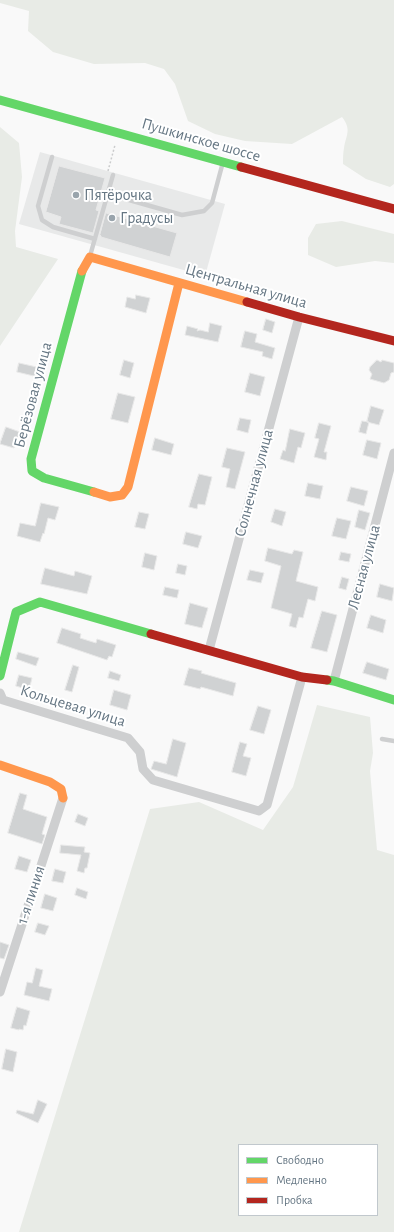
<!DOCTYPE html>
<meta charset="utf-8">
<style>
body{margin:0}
#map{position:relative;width:394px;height:1232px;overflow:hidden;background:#f9f9f9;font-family:"Alegreya Sans",sans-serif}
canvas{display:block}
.legend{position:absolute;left:238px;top:1144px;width:140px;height:72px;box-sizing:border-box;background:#fff;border:1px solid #c1c8cd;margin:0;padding:5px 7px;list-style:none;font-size:12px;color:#657683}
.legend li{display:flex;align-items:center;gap:8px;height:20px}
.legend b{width:20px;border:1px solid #c1c8cd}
</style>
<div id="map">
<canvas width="394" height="1232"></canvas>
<ul class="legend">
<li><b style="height:5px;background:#63d668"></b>Свободно</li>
<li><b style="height:5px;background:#ff974d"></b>Медленно</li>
<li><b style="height:5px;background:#b3261e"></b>Пробка</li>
</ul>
</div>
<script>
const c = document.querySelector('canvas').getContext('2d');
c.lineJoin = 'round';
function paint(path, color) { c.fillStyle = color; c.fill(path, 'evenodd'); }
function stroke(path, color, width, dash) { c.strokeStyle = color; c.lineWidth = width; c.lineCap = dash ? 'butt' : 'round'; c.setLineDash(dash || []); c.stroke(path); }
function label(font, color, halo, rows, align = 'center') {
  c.font = font + ' "Alegreya Sans",sans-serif'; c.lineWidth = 4; c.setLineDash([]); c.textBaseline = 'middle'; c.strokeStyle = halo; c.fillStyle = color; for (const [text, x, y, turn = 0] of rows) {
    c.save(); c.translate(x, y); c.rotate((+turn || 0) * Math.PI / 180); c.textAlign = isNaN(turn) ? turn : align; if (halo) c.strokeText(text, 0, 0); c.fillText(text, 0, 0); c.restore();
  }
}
const built = new Path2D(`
 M40 152 225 204 205 276 19 224Z`);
const green = new Path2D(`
 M0 0H394V184L390 187 366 179 343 164C343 159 343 153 344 148 346 135 352 130 342 117L292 144 245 141 215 134 188 121 175 84 164 69 145 63 94 64 53 52 28 31 29 11 0 3Z
 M0 127 19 143 22 177 15 231 16 247 58 259 0 346Z
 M342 221 394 234V263L375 261 336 267 308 255V238L316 224Z
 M317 705 370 717 373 753 370 771 377 850 394 855V1232H19L150 809 199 802 263 830 293 787ZM239 1145H377V1215H239Z`);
const building = new Path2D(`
 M59 166 105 178 96 210 99 211 93 233 59 224 61 217 46 212Z
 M106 213 177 233 170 257 101 237V236L100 235Z
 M136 295 150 298 146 313 125 307 127 297 135 299Z
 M266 319 275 322 272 333 263 330Z
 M210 323 222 326 218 342 185 335 187 326 198 329 197 331 200 330 208 332Z
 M245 331 257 334 255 342 275 348 272 359 262 356 263 352 241 347Z
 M124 360 134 363 130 378 120 375Z
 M377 360 381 362 382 360 394 363V372L391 373 389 380 384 383 370 379 372 374 369 370 370 367Z
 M19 363 41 368 38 377 17 372Z
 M250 373 265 377 260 396 245 392Z
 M118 393 135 397 128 423 111 419Z
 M371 406 384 410 379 425 367 422Z
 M240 418 251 420 248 433 237 430Z
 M362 421 369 422 366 434 359 432Z
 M319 423 331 426 324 452H327L326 460 314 457 319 439 315 438Z
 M6 427 20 432 14 448 0 444Z
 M290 429 305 433 301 448 298 447 294 463 280 459 283 450 285 451Z
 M155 438 174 444 171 455 152 450Z
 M367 440 381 443 377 459 363 455Z
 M227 448 245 452 235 489 226 487 230 469 222 467Z
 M199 474 212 477 205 505 198 504 197 509 189 507Z
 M308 483 323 486 320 499 305 496Z
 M351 487 368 491 364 506 347 501Z
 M41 503 59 507 55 520 48 518 44 534 43 533 40 542 17 536 20 523 35 526Z
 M275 509 286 512 282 526 271 522Z
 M359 510 370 513 365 530 355 527Z
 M139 512 149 514 145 529 135 527Z
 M337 518 351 521 346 539 332 536Z
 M186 532 202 536 198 548 183 544Z
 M268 548 292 554 294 550 303 552 296 581 318 587 315 601 308 599 303 618 299 617 296 628 289 626 292 614 271 608 281 566 265 561Z
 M341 552 351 554 349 562 339 560Z
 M145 553 157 556 154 570 142 567Z
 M178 564 187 566 185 575 176 573Z
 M45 568 74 576 75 571 92 576 87 594 41 584Z
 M250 570 264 573 261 583 247 580Z
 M342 577 349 579 346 590 339 588Z
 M380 584 394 588 392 601 377 597Z
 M165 587 179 590 177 598 163 595Z
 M190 603 208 608 202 628 185 624Z
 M322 611 337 615 327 652 311 648Z
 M371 615 386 620 383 633 367 628Z
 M62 628 81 634 80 638 96 643 97 639 116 645 112 657 109 656 107 660 57 643Z
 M18 652 39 658 36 666 16 659Z
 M367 662 389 669 386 680 363 673Z
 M73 665 79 667 72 692 65 690Z
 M189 668 202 671 201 673 236 683 233 696 201 687 200 689 184 685Z
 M110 671 121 675 119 681 108 678Z
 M19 675 32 678 29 690 16 686Z
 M114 690 131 695 127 710 110 705Z
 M258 706 271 710 264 734 250 730Z
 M173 739 186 743 177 777 151 769 154 761 166 764Z
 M240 742 247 744 243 756 251 758 246 776 232 772Z
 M20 793 27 795 23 809 47 817 42 834 45 835 42 844 8 833Z
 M78 814 88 818 85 826 75 822Z
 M61 845 85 847 84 852 90 853 87 868H85L84 873 77 871 81 855 60 853Z
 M19 856 31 860 27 872 15 869Z
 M55 869 66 872 63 883 52 881Z
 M77 888 88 892 86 899 75 895Z
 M45 894 57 898 53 911 41 908Z
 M38 923 49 926 45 935 35 932Z
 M0 942 9 945 4 959 0 958Z
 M36 968 43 970 39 986 52 989 49 1001 24 995 27 982 32 983Z
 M17 1007 30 1011 26 1026 24 1025 23 1030 19 1029V1030L11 1028Z
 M6 1049 17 1052 13 1072 2 1069Z
 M38 1100 47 1104 38 1123 16 1113 17 1110 33 1114Z`);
const path = new Path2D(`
 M108 171 115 145`);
const lane = new Path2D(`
 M52 157 38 206 42 220 53 227 95 239
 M108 194 182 215 204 211 212 203 223 162
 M90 256 113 175
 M382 739 394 741`);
const street = new Path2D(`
 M209 650 299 317
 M334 681 394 453
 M0 693 3 700 128 738 140 752 143 769 153 780 259 811 267 805 302 677
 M0 992 63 798`);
const fast = new Path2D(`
 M0 100 241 167
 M82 271 31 459 32 471 44 478 94 492
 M0 676 16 612 40 602 151 634
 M327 680 334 681 394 700`);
const slow = new Path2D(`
 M82 271 90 257 247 302
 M94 492 110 497 122 495 128 487 179 283
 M0 765 50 782 61 789 63 798`);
const jam = new Path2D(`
 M241 167 394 209
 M247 302 299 317 394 341
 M151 634 302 677 327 680`);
const markers = [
 [76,195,4,"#99a4ac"],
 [112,218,4,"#99a4ac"]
];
const streetNames = [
 ["Пушкинское шоссе",201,140,16],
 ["Центральная улица",246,286,16],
 ["Берёзовая улица",33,395,-75],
 ["Солнечная улица",254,483,-75],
 ["Лесная улица",364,567,-75],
 ["Кольцевая улица",73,706,17],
 ["1-я линия",31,895,-72]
];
const poiNames = [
 ["Пятёрочка",84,195],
 ["Градусы",120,218]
];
paint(built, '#e8e9e9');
paint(green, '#e8ebe6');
paint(building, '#d0d2d3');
stroke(building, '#e8e8e8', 1);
stroke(path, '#cbcccd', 1.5, [2, 2]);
stroke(lane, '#cecfd0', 4.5);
stroke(street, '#cecfd0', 9);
stroke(fast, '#63d668', 9);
stroke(slow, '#ff974d', 9);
stroke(jam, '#b3261e', 9);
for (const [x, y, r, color] of markers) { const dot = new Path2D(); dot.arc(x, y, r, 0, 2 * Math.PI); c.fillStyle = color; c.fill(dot); stroke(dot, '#fff', 1.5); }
label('16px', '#657683', '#fff', streetNames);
label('16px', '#657683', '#fff', poiNames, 'left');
</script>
